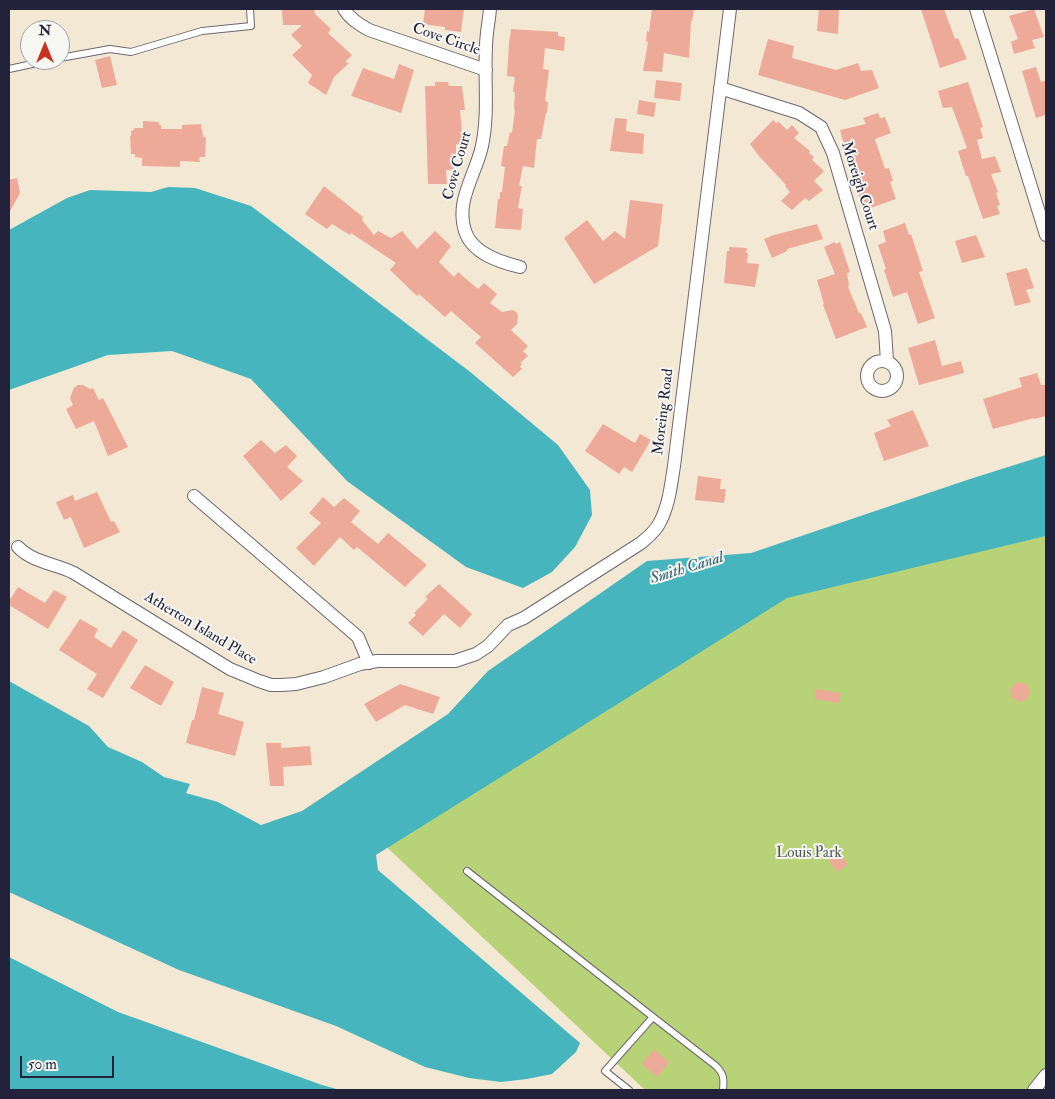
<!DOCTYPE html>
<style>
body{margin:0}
#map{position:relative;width:1055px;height:1099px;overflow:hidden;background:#f3e8d4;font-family:"IM FELL Double Pica",serif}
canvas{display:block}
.frame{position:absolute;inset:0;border:10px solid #22223b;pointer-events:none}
.north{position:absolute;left:20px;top:20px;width:50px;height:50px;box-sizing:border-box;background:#f6f6f2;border:1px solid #a1a1a9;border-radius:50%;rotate:0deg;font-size:14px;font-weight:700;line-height:20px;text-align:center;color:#22223b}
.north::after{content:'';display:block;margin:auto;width:18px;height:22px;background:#c8321e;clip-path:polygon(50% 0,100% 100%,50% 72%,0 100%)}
.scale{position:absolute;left:20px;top:1056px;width:94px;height:22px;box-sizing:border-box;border:2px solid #22223b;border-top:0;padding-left:6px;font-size:15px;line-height:18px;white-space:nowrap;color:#22223b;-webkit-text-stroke:4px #f6f6f2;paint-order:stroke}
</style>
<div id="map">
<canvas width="1055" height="1099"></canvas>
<div class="frame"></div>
<div class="north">N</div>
<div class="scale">50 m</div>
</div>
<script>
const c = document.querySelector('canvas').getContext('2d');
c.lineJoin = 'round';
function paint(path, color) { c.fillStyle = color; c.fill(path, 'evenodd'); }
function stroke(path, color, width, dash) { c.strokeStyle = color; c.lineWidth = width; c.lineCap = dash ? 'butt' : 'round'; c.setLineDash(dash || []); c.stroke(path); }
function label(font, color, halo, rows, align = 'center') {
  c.font = font + ' "IM FELL Double Pica",serif'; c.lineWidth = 4; c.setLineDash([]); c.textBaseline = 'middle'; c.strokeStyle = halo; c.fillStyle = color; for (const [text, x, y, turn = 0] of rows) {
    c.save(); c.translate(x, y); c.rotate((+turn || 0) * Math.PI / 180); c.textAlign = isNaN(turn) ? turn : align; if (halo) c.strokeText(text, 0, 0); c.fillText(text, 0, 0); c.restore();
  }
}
const green = new Path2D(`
 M1046 536V1090H645L378 839 777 598Z`);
const water = new Path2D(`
 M168 187 195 188 251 206 469 371 558 445 590 490 592 515 575 547 552 572 523 588 466 567 347 481 251 379 172 351 108 355 9 390V230L67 198 90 190 151 192Z
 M1046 455V536L787 598 376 855 378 870 580 1043 576 1052 552 1074 527 1079 501 1082 469 1078 425 1067 336 1026 179 970 9 892V681L89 726 108 747 142 762 164 777 190 784 186 793 218 802 261 825 302 811 448 714 488 671 647 561 751 553 967 480Z
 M9 957 118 1012 322 1085 340 1090H9Z`);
const building = new Path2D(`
 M282 9H314L315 14 331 29 328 33 352 55 345 62 349 63 334 77 326 95 308 83 312 75 292 55 302 46 291 35 302 25H283Z
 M425 9H464L461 32 445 30V27L423 24Z
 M652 9H694L692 21H691L689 58 664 53 662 72 643 71 648 42 646 41 647 31 649 32Z
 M819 9H839L838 34 817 31Z
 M921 9H944L955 39 958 38 967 59 940 68Z
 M1034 9 1044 37 1032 40 1035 48 1014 54 1011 42 1018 39 1009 16Z
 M511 29 558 32V36L565 37 564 51 545 48 543 69 549 70 545 101 548 102 547 113H546L541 139H537L534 168 523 166 519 186H522L518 208 523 209 521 230 495 228 498 199H500V192H502L505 167 501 166 504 146H507L510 132 512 133 515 110 514 109 515 92H513L515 77 507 76 509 43Z
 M768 39 794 46 792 58 836 70 858 63 861 71 872 70 879 88 845 100 758 75Z
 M110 56 117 85 102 88 95 60Z
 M399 64 414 70 401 113 351 96 363 68 394 79Z
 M1036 67 1041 82 1046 80V115L1036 118 1022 71Z
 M656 80 682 83 680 101 654 98Z
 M435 82H448L449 86H462L465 110H460L463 146 456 144V158H453L454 170H446L447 184H428L425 86H435Z
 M968 82 983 127 980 128 983 138 977 140 982 159 995 156 1001 172 991 174 998 192 996 193 1000 205 997 206 1000 214 983 219 968 176H966L958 151 967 148 952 107 943 108 938 91Z
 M639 100 656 103 654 117 637 114Z
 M878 113 880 118 885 117 891 133 875 139 885 169 889 168 893 181 890 182 896 199 865 210 858 195 862 193 853 164H849L840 130 866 124 863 118Z
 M615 118 627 119 626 131 644 134 643 154 610 151Z
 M773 120 777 124 778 121 787 130 792 125 799 133 794 138 810 151 809 153 814 157 812 160 824 171 814 181 823 190 809 201 805 198 792 210 781 201 790 192 785 186 786 185 759 156 750 144Z
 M143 121 159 122V125H161V129H182V125L201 124V129H202L203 137H206L205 157H199L200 162 180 161V167L142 166V158L135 157V154H131L130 136H131V131L134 130V128H143Z
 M17 178 20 193 9 213V180Z
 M324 186 363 217 362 220 374 235 378 231 391 238 402 231 417 249 435 231 451 246 439 262 454 277 458 272 478 289 484 283 497 294 490 303 502 312 513 310 516 312 518 315 517 324 511 330 528 346 523 351 528 356 520 363 522 364 520 367 522 369 513 377 475 343 481 337 451 311 445 317 419 294 417 296 390 270 396 263 351 233 350 235 332 224 327 229 305 214Z
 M630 200 663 204 658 246 594 284 564 238 587 220 603 241 615 231 625 239Z
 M905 223 909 235 911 234 923 271 919 272 935 318 918 324 907 292 893 297 884 270 886 269 878 245 886 242 883 231Z
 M817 224 823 239 787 249V251L772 258 764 239 774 235Z
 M976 235 985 257 962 263 955 241Z
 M835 242 836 244 840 242 850 272 847 273 849 286 848 287 859 313H861L867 327 836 339 823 305 824 304 817 280 835 274 824 247Z
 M729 247 747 248 746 253H748L747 263 759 264 755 287 724 283 727 251H729Z
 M1027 268 1034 288 1026 290 1031 302 1015 306 1006 273Z
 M935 340 942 366 961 361 964 373 919 385 908 348Z
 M1037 373 1041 385H1046V416L1034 419V418L993 429 983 399 1022 387 1019 378Z
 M78 385H83L90 389 93 388 99 400 103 398 128 447 108 456 94 421 76 429 66 409 73 405 70 398 74 388Z
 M913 410 929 446 884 461 874 433 891 426 887 420Z
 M603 424 635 443 640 434 651 440 632 472 624 467 619 474 585 451Z
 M261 440 275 453 286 445 297 456 287 467 303 481 281 501 243 456Z
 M698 476 721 479 720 489H726L724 503 695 500Z
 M97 492 111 522 114 521 120 532 84 548 71 517 64 520 56 502 73 495 75 501Z
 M323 497 334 507 344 498 360 511 351 522 378 544 388 533 427 565 405 587 357 547 354 550 340 537 314 566 296 548 321 523 309 513Z
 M439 584 472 614 460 628 444 614 423 636 408 623 416 615 414 613 428 599 425 597Z
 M18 587 45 603 54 590 67 597 48 629 9 605V601Z
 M80 619 98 629 94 637 111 648 123 630 138 640 103 698 87 689 97 674 59 650Z
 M145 665 174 682 161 706 130 688Z
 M1017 682 1027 684 1030 692 1027 699 1020 702 1012 698 1010 690Z
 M400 684 440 697 433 714 405 705 376 722 364 704Z
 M202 687 224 693 218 714 244 722 235 756 186 743 192 720H194Z
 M816 689 841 693 839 703 815 699Z
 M266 743H281V748L310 746 312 765 283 767 284 786H270Z
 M840 852 848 865 837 872 828 860Z
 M654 1049 669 1062 657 1077 642 1064Z`);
const lane = new Path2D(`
 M60 58 110 49 131 52 202 31 251 26 250 9
 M9 69 51 60
 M467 871 653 1017
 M629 1090 605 1071 653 1017 716 1066C724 1074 724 1079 723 1090`);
const street = new Path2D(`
 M344 9C350 19 359 24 369 30L486 70
 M490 9C489 21 486 34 486 47 484 80 489 113 482 146 476 174 455 201 465 231 472 253 499 262 520 267
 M976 9 1046 235
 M720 88 799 113 821 127 833 153 885 331 887 361
 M867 376a15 15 0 1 1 30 0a15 15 0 1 1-30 0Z
 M194 496 358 637 369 663
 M18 547C32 562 56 564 74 573L230 669 259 681 271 685H281L296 684 324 677 360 664 377 661H455L476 654 488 646 508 625 524 618 641 543C648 537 656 531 660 522 669 505 671 485 674 466L730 9
 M1034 1090 1046 1075`);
const streetNames = [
 ["Cove Circle",446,40,19],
 ["Cove Court",458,166,-74],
 ["Moreigh Court",859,186,72],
 ["Moreing Road",664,412,-83],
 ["Atherton Island Place",200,629,31]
];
const parkNames = [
 ["Louis Park",809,854]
];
const waterNames = [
 ["Smith Canal",687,569,-17]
];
paint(green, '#b8d278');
paint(water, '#46b5bd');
paint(building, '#eeaa98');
stroke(lane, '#6b6771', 8);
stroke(street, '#6b6771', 14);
stroke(lane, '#fff', 6);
stroke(street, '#fff', 12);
label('15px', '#22223b', '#f6f6f2', streetNames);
label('15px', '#4f574d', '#f6f6f2', parkNames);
label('italic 16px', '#305d6f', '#f6f6f2', waterNames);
</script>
